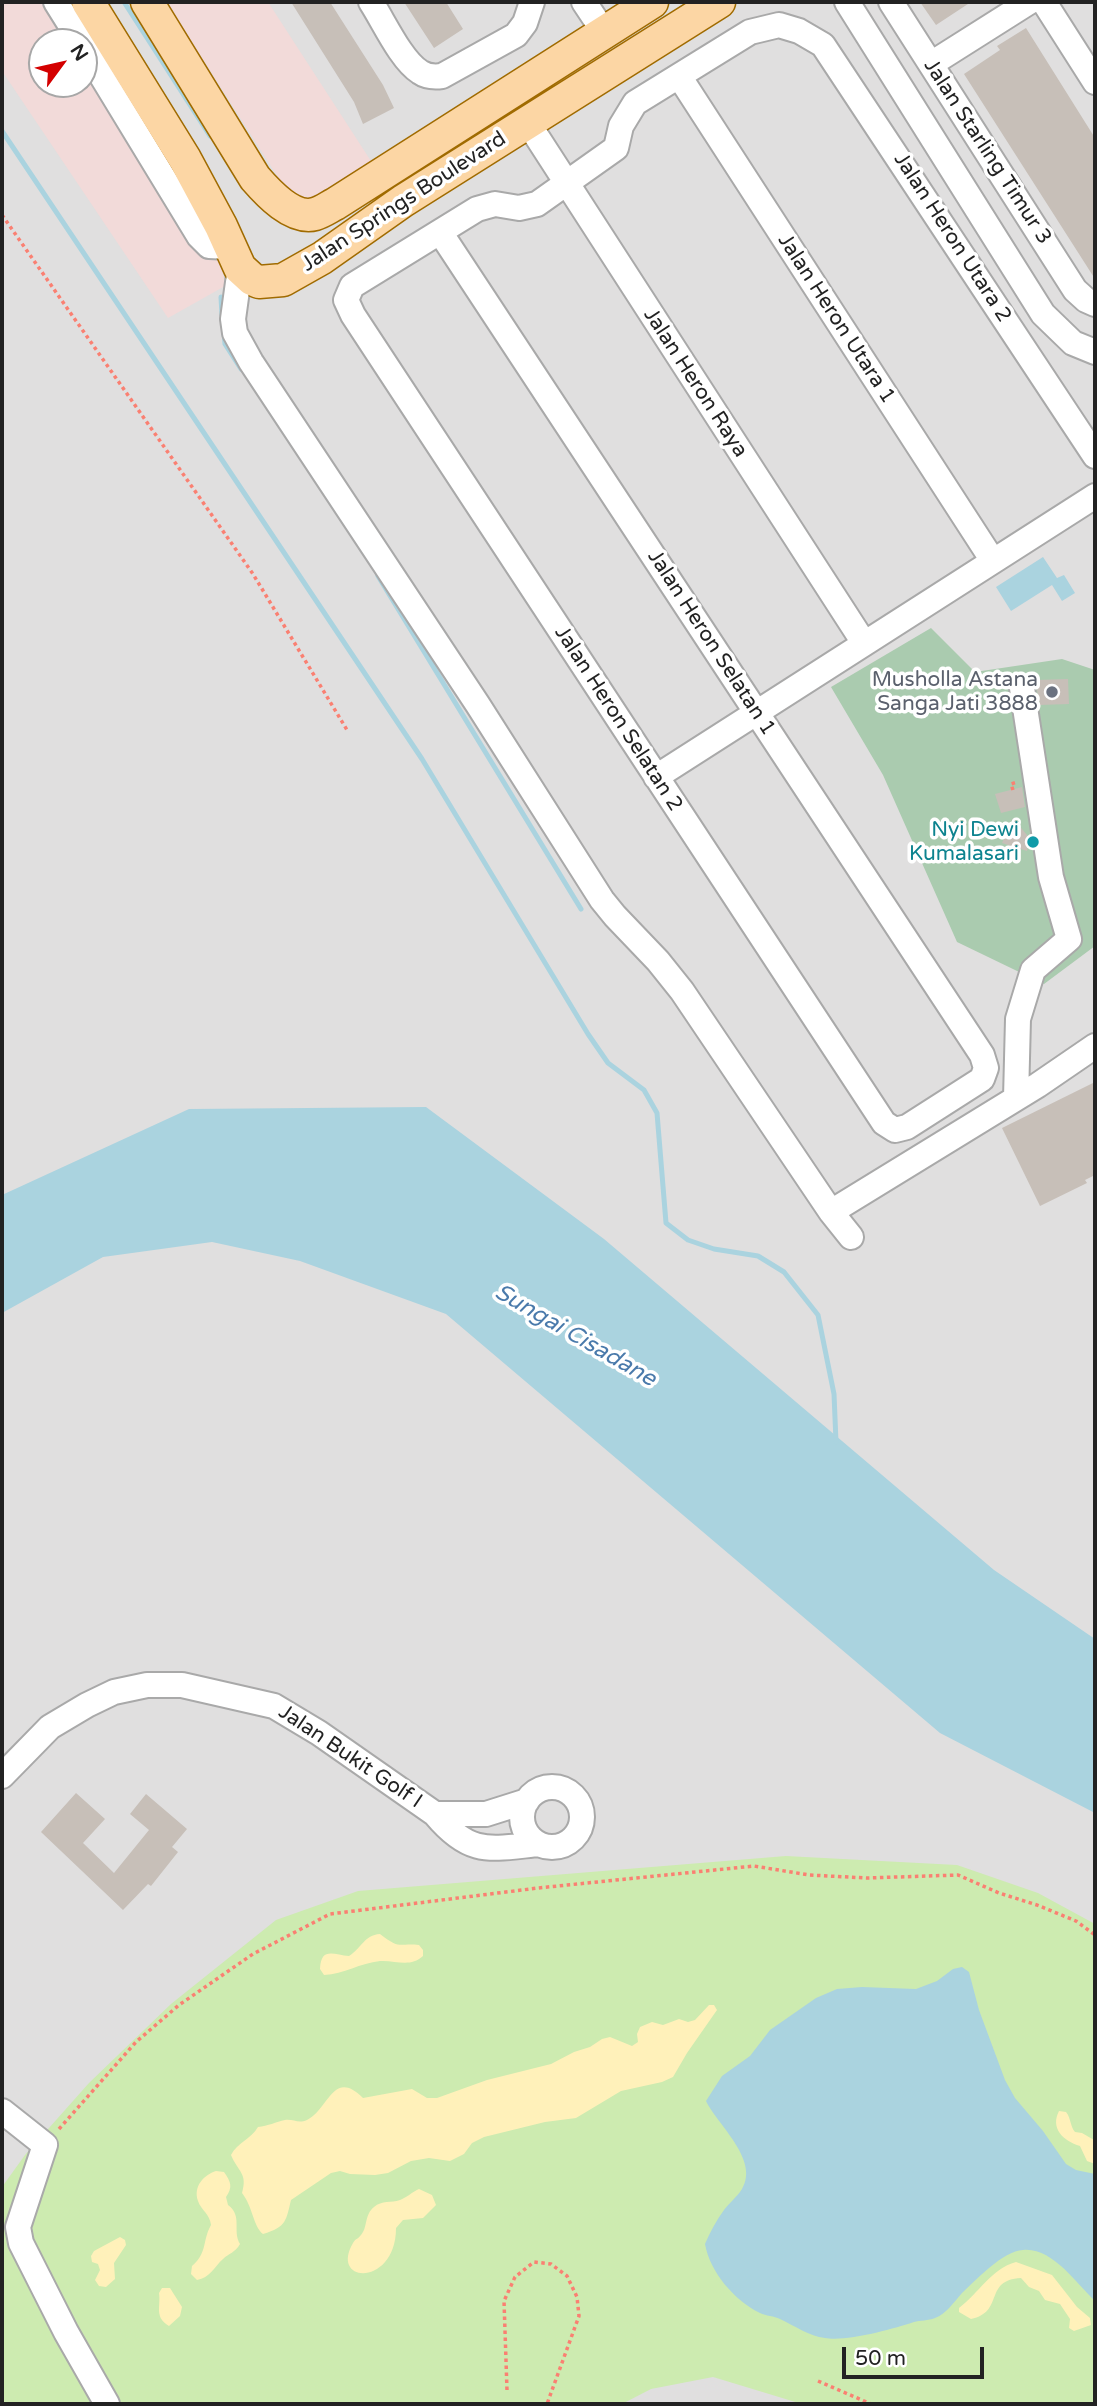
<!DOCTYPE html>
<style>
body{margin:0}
#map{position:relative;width:1097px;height:2406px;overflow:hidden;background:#f2efe9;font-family:"Varela Round",sans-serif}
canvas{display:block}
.frame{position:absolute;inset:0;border:4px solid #222;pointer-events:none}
.north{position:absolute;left:28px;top:28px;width:70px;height:70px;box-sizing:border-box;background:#fff;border:2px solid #a7a7a7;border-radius:50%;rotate:57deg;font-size:19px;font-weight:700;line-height:28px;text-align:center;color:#222}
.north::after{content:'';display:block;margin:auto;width:24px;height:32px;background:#d40000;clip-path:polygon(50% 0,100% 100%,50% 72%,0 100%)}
.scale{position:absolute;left:842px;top:2347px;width:142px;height:32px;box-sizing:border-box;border:4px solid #222;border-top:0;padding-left:9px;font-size:21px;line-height:24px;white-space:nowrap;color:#222;-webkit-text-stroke:5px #fff;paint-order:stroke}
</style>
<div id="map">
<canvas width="1097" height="2406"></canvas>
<div class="frame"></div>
<div class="north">N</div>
<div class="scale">50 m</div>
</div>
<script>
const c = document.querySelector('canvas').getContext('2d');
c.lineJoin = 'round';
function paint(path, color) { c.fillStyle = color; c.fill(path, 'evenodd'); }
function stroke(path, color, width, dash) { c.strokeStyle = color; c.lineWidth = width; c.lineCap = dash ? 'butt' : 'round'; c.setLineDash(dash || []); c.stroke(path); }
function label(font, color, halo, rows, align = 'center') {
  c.font = font + ' "Varela Round",sans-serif'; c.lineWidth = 7; c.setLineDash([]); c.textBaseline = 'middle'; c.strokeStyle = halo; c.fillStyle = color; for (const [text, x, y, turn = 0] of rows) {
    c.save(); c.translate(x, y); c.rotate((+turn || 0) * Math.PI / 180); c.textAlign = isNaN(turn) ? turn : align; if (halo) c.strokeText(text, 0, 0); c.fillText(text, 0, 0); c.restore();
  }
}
const residential = new Path2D(`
 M2 2H1095V2404H2ZM42 42H84V84H42Z`);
const commercial = new Path2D(`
 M2 2H81L214 213 225 286 168 318 2 71ZM42 42H84V84H42Z
 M166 2H268L380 175 313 206 285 188Z`);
const grass = new Path2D(`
 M786 1856 957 1865 1038 1893 1095 1924V2404H802L713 2377 651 2389 622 2404H2V2187L25 2155 89 2083 171 2004 276 1920 358 1891Z`);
const sand = new Path2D(`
 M380 1934C401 1950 397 1943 419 1945L423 1950V1956C410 1968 396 1960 380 1961 360 1963 344 1974 324 1975L320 1969C321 1946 334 1955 349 1956 362 1948 364 1935 380 1934Z
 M709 2005H714L717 2010 687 2053 673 2077 662 2082 621 2091 576 2118 545 2122 484 2137 472 2143 464 2154 450 2161 429 2158 411 2161 388 2173 375 2175 350 2174 340 2171 331 2173 291 2200C286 2220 287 2227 263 2234 253 2226 253 2207 242 2193 248 2173 238 2172 231 2155 237 2143 251 2139 258 2127 268 2126 276 2122 285 2120 294 2119 298 2124 307 2120 329 2109 333 2068 363 2098L412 2089 427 2098H437L487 2080 551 2064 574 2052 590 2047 602 2039 610 2037 632 2046 638 2042 637 2034 640 2027 652 2022 663 2025 679 2019 688 2022 695 2020Z
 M1059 2111 1066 2112C1071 2118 1070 2126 1075 2132L1082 2133 1094 2140 1095 2164 1087 2161 1080 2146C1063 2141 1050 2128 1059 2111Z
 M216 2171 224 2172C231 2182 233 2187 226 2197L228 2205C243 2216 232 2231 240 2244 235 2253 229 2253 223 2259 214 2267 210 2278 197 2280L191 2274 192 2266C208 2252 202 2241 211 2225 210 2214 201 2210 198 2201 193 2186 204 2175 216 2171Z
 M419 2189 432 2195 436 2205 423 2218 403 2220 396 2228C396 2287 329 2284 353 2243 356 2238 357 2240 361 2235 368 2227 364 2215 374 2207 382 2200 391 2203 400 2200 406 2198 412 2192 419 2189Z
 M120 2237 125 2240 126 2245 114 2263 115 2279 106 2287 99 2286 95 2280 100 2270 98 2264 92 2262 91 2256 94 2251Z
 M1016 2262 1052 2275 1077 2307 1090 2318 1091 2325 1074 2331 1069 2328 1070 2319 1060 2304 1045 2300 1039 2291 1029 2287 1021 2278C983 2280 1005 2312 971 2319L959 2312V2308C979 2293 991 2269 1016 2262Z
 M162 2288H170L182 2307 180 2316 169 2326C154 2317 161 2307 159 2293Z`);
const cemetery = new Path2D(`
 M931 628 975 672 1062 659 1095 670V946L1044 984 957 942 883 775 831 687Z`);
const water = new Path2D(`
 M1043 557 1057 578 1064 575 1075 593 1062 601 1052 585 1011 611 996 587Z
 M426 1107 604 1239 994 1570 1095 1639V1813L940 1733 446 1314 300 1261 212 1242 103 1257 2 1313V1195L189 1109Z
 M962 1967 969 1972 979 2010 1005 2080 1015 2098 1043 2131 1066 2164 1076 2170 1095 2174V2301C1076 2283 1052 2247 1023 2250 1003 2251 976 2280 962 2293 954 2302 946 2314 935 2318 928 2321 920 2320 914 2322 893 2329 846 2342 825 2338 809 2336 795 2326 780 2319 774 2316 766 2316 760 2313 734 2300 710 2272 705 2244 710 2232 716 2221 724 2210 729 2203 737 2197 742 2189 760 2160 717 2124 706 2101L722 2076 750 2056 770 2030 816 1998 837 1989 862 1987 916 1989 937 1981 953 1969Z`);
const stream = new Path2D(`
 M124 2 210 136
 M2 131 422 759 588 1034 608 1063 644 1090 657 1113 666 1223 688 1240 714 1249 758 1256 784 1272 818 1315 834 1394 836 1442
 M221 297 222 315
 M224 332 225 344 241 369
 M378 576 581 909`);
const building = new Path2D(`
 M291 2H330L383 85 394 108 363 124 354 102Z
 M404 2H446L463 29 434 48Z
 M920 2H971L936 25Z
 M1026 28 1095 138V279L964 74 1000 50 997 46Z
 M1068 679 1069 704 1040 705 1035 680Z
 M1022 787 1025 807 1001 813 995 794Z
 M1013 818 1027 835 1029 840 1027 851 1002 843Z
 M1095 1082V1175L1085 1180 1087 1183 1040 1206 1002 1128Z
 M76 1793 105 1819 83 1843 114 1873 149 1830 130 1814 146 1794 187 1829 172 1847 178 1852 151 1886 148 1884 123 1910 41 1832Z`);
const path = new Path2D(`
 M2 215 253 574 347 730
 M1013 790 1011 784 1017 782
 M59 2129 136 2042 179 2005 253 1954 330 1914 538 1888 754 1866 809 1875 867 1878 958 1875 999 1893 1037 1905 1076 1921 1095 1935
 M818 2381 871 2404
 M507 2390 504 2301 515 2277 534 2262 551 2264 567 2276 577 2297 579 2316 547 2404`);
const minor = new Path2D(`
 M56 2 81 42
 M371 2C384 22 401 60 420 72 427 77 434 77 442 76L516 35 525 23 532 2
 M584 2 604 32
 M847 2 1043 314 1073 343 1095 352
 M891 2 1075 290 1086 300 1095 304
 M1044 2 1095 82
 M84 47 199 236 209 246 230 247
 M931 64 1029 2
 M679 76 993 561
 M528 123 864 643
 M440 232 982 1055 986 1068 982 1079 907 1127 895 1130 884 1123 353 315 346 300 352 286 477 209 495 204 519 208 537 204 616 148 621 126 635 103 750 32 779 25 799 31 823 45 1095 456
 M240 268 233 319 235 333 251 362 478 705 602 900 615 916 658 961 682 991 831 1212 851 1237
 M656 777 1095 496
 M1016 1098 1018 1019 1033 970 1069 939 1051 877 1022 688
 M831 1212 1038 1085 1095 1046
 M2 1776 50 1727 87 1705 114 1692 147 1685H182L274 1706 319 1733 435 1814C470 1856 489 1849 539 1844
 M522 1817a30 30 0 1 1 60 0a30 30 0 1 1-60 0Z
 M435 1814H486L527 1801
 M2 2111 45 2145 18 2227 21 2243 66 2332 107 2404`);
const major = new Path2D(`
 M88 2 185 159 221 226 240 268 252 279 259 282 283 280 322 258 403 201 719 2
 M147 2 255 178C268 193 293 220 315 214 322 212 329 207 335 204L652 2`);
const markers = [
 [1052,692,7,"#6b7280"],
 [1033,842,7,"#0f9aa8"]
];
const streetNames = [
 ["Jalan Starling Timur 3",987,152,57],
 ["Jalan Springs Boulevard",404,202,-33],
 ["Jalan Heron Utara 2",952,238,57],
 ["Jalan Heron Utara 1",836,319,57],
 ["Jalan Heron Raya",695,383,57],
 ["Jalan Heron Selatan 1",711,643,57],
 ["Jalan Heron Selatan 2",618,719,57],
 ["Jalan Bukit Golf I",350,1757,34]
];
const worshipNames = [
 ["Musholla Astana",1038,680],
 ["Sanga Jati 3888",1038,704]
];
const cultureNames = [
 ["Nyi Dewi",1019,830],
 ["Kumalasari",1019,854]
];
const waterNames = [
 ["Sungai Cisadane",575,1336,30]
];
paint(residential, '#e0dfdf');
paint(commercial, '#f2dad9');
paint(grass, '#cdebb0');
paint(sand, '#fff1ba');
paint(cemetery, '#aacbaf');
paint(water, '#aad3df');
stroke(stream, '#aad3df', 5);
paint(building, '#c7bfb8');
stroke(minor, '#a9a9a9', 28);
stroke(major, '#a06b00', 35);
stroke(path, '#fa8072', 3.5, [3.5, 3.5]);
stroke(minor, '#fff', 24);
stroke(major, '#fcd6a4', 32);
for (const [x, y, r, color] of markers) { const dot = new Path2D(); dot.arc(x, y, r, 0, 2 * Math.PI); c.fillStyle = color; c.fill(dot); stroke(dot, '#fff', 2.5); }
label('21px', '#222', '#fff', streetNames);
label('21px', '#5b616d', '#fff', worshipNames, 'right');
label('21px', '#0d838f', '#fff', cultureNames, 'right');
label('italic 23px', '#4a7aab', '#fff', waterNames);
</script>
